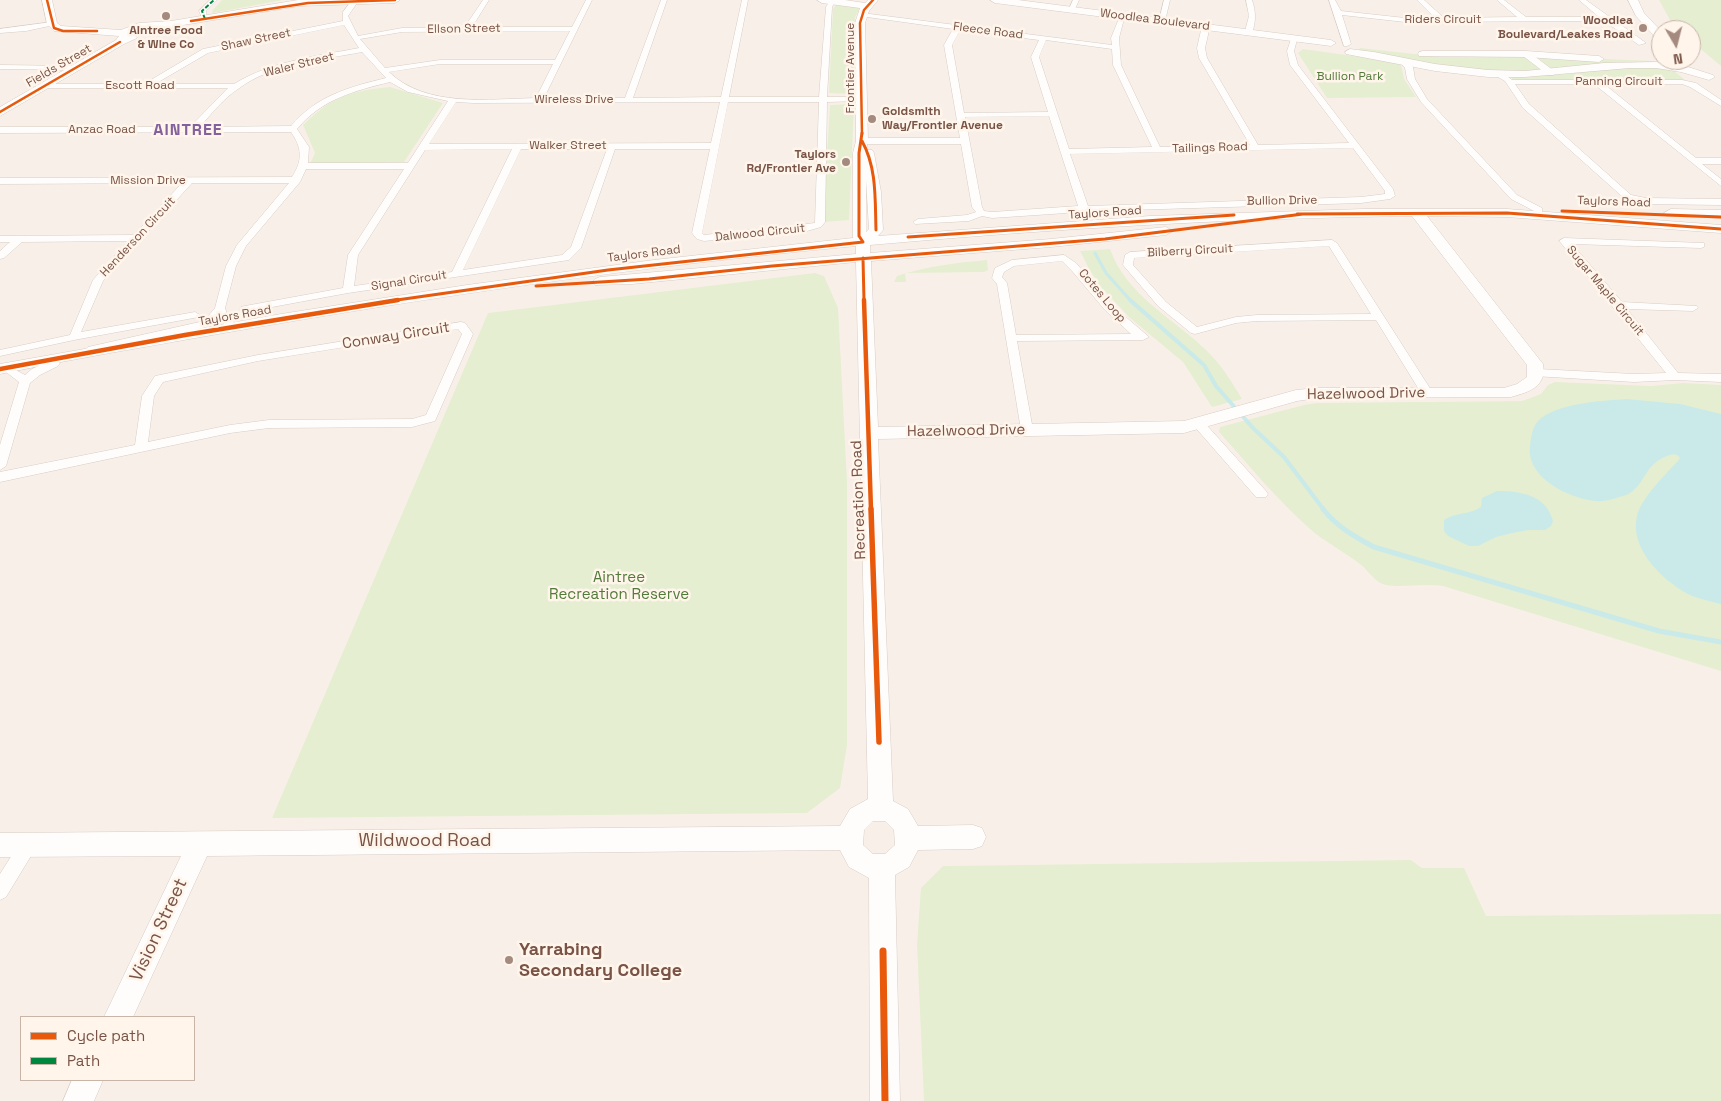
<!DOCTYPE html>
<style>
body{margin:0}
#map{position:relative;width:1721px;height:1101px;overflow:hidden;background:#f8f0e8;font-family:"Space Grotesk",sans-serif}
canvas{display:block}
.legend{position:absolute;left:20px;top:1016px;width:175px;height:65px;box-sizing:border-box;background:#fff5ea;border:1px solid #c9b4a8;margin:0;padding:6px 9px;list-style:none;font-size:15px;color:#795346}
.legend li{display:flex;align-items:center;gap:10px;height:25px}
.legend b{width:25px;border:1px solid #c9b4a8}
.north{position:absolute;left:1651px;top:20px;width:50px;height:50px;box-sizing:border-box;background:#fff5ea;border:1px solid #c9b4a8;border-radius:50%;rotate:172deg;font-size:14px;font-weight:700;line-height:20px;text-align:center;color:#795346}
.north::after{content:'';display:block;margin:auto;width:18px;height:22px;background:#a58a7f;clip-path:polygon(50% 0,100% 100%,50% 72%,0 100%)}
</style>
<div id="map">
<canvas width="1721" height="1101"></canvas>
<ul class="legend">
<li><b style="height:6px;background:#e8590c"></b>Cycle path</li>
<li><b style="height:6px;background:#00873e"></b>Path</li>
</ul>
<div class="north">N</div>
</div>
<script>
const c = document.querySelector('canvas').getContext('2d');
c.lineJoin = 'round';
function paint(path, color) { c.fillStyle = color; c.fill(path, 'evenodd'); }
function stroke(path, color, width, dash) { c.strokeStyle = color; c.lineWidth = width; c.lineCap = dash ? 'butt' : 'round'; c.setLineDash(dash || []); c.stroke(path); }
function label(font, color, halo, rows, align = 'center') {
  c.font = font + ' "Space Grotesk",sans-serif'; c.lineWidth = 5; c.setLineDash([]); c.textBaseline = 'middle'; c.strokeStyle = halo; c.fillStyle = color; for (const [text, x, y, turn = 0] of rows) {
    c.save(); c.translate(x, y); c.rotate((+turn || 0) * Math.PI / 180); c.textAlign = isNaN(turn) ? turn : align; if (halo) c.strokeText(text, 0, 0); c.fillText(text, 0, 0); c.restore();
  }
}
const green = new Path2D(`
 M222 0H283L213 13 212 11Z
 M1659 0H1721V66L1691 41V30L1675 29Z
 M836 5 860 8 855 17 853 94 829 93 833 9Z
 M1360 48 1442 57 1524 56 1545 72H1479L1359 51Z
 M1303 49 1397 62 1401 65 1404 79 1416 97 1327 98 1298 53Z
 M1536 56 1652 61 1655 62H1620L1553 71Z
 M1617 66H1668L1685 80 1513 81 1511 76 1568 74Z
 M390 87 443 103 404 162 310 164 315 153 303 125C332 97 349 91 390 87Z
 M854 104 849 220 823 222 830 105Z
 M1110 249C1127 296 1172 317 1206 350 1221 364 1232 382 1242 399L1212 407 1183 362 1129 317 1101 287 1089 269 1080 251Z
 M987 260 988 270 984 272 905 273 906 282H894L897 276C927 266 956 263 987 260Z
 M815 273 824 276 838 308 847 482V745L840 788 807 813 272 818 488 313Z
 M1555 382 1651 386 1683 383 1721 385V671L1443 586C1423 583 1403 588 1386 585 1375 583 1368 570 1360 564 1343 551 1325 542 1310 529 1277 500 1248 464 1219 432L1220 427 1304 405 1317 403 1522 401 1541 394 1548 385Z
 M1411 860 1422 868H1464L1486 916 1721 914V1101H924L917 944 921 888 943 866Z`);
const water = new Path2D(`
 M1626 399 1680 404 1721 414V604C1710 601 1698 599 1688 594 1662 580 1629 548 1637 516 1641 498 1666 474 1678 461L1680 458C1676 453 1673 454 1667 456 1644 465 1647 481 1630 493 1627 495 1623 496 1619 497 1613 499 1604 502 1597 501 1570 499 1526 478 1530 446 1531 439 1532 427 1538 421 1556 403 1601 401 1626 399Z
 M1497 491C1521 491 1546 495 1553 521L1551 526 1545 530H1528L1512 533 1496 537 1478 546H1469L1448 536 1444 531V520C1455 512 1470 515 1481 507L1482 498Z`);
const streamFar2 = new Path2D(`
 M1095 253 1106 273 1131 301`);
const streamFar1 = new Path2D(`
 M1130 300 1204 365 1216 386 1253 428 1284 457 1324 510`);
const stream = new Path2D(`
 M1323 509C1336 526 1355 537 1374 547L1659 631 1721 642`);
const street = new Path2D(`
 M210 0H217L206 11 207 20H203L199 11Z
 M352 0H359L348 16 358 36 402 28H464L483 0H489L472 27H572L586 0H592L544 98H625L661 0H667L633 98 721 97 742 0H748L729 97H819L826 7 830 0H836L832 7 827 97H861L865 99 861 101 827 102 825 222 821 227 807 231 704 241 697 239 692 233 710 149H615L581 248 569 260 348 293 245 312 241 311 240 309 241 307 245 306 343 288 348 255 404 169H306L300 182 246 246 236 266 225 308 228 317 238 327 237 329H229L218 318 212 325 199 329 92 352 88 351 86 349 88 347 204 321 215 308 226 266 237 245 289 183H192L103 281 81 332 195 312 200 315 199 317 74 340 0 356V350L70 335 93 280 128 241 22 242 4 258 0 259V251L10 242H0V236L134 235 182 183 0 184V178L292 177C303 160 302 148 291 132L0 133V127H190L228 88H44L40 86 41 84H144L203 49 343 21V12ZM344 25 359 48C318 56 271 61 234 84H155L208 53ZM570 31 555 60H440L385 68 360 39 402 32ZM362 52 386 78C349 87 316 96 291 126L200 127C211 114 223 99 238 89 272 63 322 60 362 52ZM440 64H553L536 98C489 99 426 108 389 72ZM390 82 408 92 448 101 408 163H308L309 147 297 129C322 99 354 91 390 82ZM456 102 474 103 720 102 711 143 429 144ZM728 102H819L815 223 704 235 702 233ZM512 149 452 272 354 286 358 255 425 150ZM521 149H607L571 247 562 255 463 270Z
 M1073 0H1079L1075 9 1072 11 1069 9Z
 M1164 0H1170L1165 21 1162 23 1159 21Z
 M1246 0H1252C1256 11 1256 22 1252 33H1249L1245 31 1249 16Z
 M1329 0H1335L1341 11 1405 18H1435L1417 0H1424L1444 18 1517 17 1497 0H1504L1526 17H1599L1579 0H1586L1646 43 1639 45 1604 21 1405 22 1342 15 1351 44 1347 46H1344Z
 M862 13 1112 45 1111 38 1120 16 1125 15 1119 38 1121 65 1160 147 1250 145 1199 58 1197 48 1202 26 1206 24 1210 26 1205 48 1207 58 1258 145 1349 143 1290 65 1287 51 1292 36H1298L1294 51 1298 65 1393 189 1395 196 1390 199 1361 203 1096 211 992 218 982 216 969 221 915 224 913 222 918 219 967 215 976 212 972 207 961 144H862L858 141 862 138H960L944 45 953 29 860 16V14ZM960 30 1039 40 1031 57 1048 112 964 113 952 45ZM1046 40 1112 49 1113 65 1152 147 1069 149 1039 57ZM1049 116 1078 206 992 212 984 211 982 207 965 117ZM1353 148 1385 191V194L1361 197 1088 206 1070 154Z
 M52 22 54 23V25L26 31 0 33V29Z
 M1523 52H1529L1554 71V75H1548L1523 56Z
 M1401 60H1407L1413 67 1415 79 1427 99 1517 195 1542 208V212H1536L1511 199 1421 102 1407 79 1405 68 1400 62Z
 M0 65 75 66 79 68 75 70 0 69Z
 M1496 72H1502L1512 80H1682L1696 83 1721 100V106L1690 87 1682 84H1604L1696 158H1721V164H1702L1721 179V186L1594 84H1515L1529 104 1631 195 1646 198 1721 199V205L1646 204 1625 199 1523 108 1505 81 1496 76Z
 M1564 238 1704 243V247L1701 248 1572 244 1622 302 1697 306 1698 308 1693 311 1627 309 1678 373 1721 374V382L1675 380 1634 382 1534 376 1532 373 1538 369 1634 374 1666 373 1561 243 1559 241Z
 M1332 240 1337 243 1433 393 1431 396H1423L1376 320 1257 321 1236 323 1195 334 1191 333 1158 306 1123 265 1125 255 1130 252ZM1329 246 1371 314 1257 315 1236 317 1197 327 1166 302 1133 265 1134 258Z
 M1064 255 1076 263 1112 305 1149 337 1143 340 1017 341 1033 430 1027 434 1021 430 997 284 992 278 995 268 1012 260ZM1062 261 1072 271 1105 310 1131 334 1016 335 1007 283 1002 277 1004 272 1014 266Z
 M461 322 465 323 473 334 435 421 412 427 269 428 230 433 0 482V472L135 445 142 396 155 376 258 355ZM458 329 462 334 426 415 412 419 269 420 230 425 148 442 154 396 163 382 258 361Z
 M54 359 60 363 58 366 40 375 30 383 6 466 0 470V445L19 382 6 372 12 368 25 375 32 369Z
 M1198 419 1202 420 1266 491 1268 494 1266 497H1256L1194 426 1192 423Z
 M28 837 34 839 37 845 34 851 6 897 0 900V874L22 839Z`);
const secondary = new Path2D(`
 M42 0H52L57 23 61 26 121 30 139 23 171 21 298 0H400L395 3 299 6 171 27 141 29 129 34V36H136L137 38 124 44 0 116V107L116 40 119 36 54 31 47 24Z
 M817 0H845L865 3 868 0H878L869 11 865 23 868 141 866 150H872L874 153 881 192 883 230 878 236 1150 216 1364 209H1507L1721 225V233L1507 217 1427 216 1543 364C1547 387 1529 392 1511 397L1317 398 1297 401 1184 433 878 439 893 801 908 809 918 826 973 825 982 828 986 837 982 846 973 849 918 850 909 867 895 875 900 1101H870L869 878 849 867 840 850 207 856 133 1017H104L181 856 0 857V833L840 826 850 809 868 799 856 262 632 284 595 285 592 282 595 279 600 277 856 254V246C642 266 429 297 218 334 145 347 72 359 0 374V364L281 314 467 285 654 260 853 238V153L856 141 855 23 860 8 822 3ZM866 180 869 229 866 232ZM1412 216 1527 365V377L1517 384 1504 388H1317L1296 390 1184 421 878 427 871 261 1051 247 1166 235 1173 231 1166 227 1051 239 870 253V245C1050 229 1231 218 1412 216ZM873 821H885L894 830 895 845 885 854H873L863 845 864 830Z
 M990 0H1018L1331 40 1336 43 1331 46 995 3Z
 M1628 0H1638L1644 13 1661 31V40L1657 39 1636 16Z
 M1350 49 1374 52 1435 64 1488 70 1525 71 1604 63 1656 62 1682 65 1713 75 1715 77 1709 80 1681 72 1656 68H1630L1525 77H1488L1435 71 1346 54 1345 52Z
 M1423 51H1526L1599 56 1604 59 1599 62 1526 57 1419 56 1418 54 1419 52Z
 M1671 209 1721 210V218L1666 216 1664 213Z
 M72 1080H103L94 1101H63Z`);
const quiet = new Path2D(`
 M205 19 202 11 214 0`);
const cyclewayFar4 = new Path2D(`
 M47 0 54 28 63 31H97
 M191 21 308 3 395 0
 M0 112 120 42
 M862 134 860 23 864 10 873 0`);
const cyclewayFar3 = new Path2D(`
 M862 141C877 168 875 200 876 230
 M1562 211 1721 217
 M1297 214 1507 213 1721 229
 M908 237 1234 215
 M863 258 864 301
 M536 286 649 279 772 266 1105 239 1303 214
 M390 301 608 270 863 242 859 236V153L862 133`);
const cyclewayFar2 = new Path2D(`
 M864 300 871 510
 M0 369 185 335 398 300`);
const cyclewayFar1 = new Path2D(`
 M871 509 879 742`);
const cycleway = new Path2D(`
 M883 951 885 1101`);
const markers = [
 [166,16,5,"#a58a7f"],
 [1643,28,5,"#a58a7f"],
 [872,119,5,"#a58a7f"],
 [846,162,5,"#a58a7f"],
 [509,960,5,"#a58a7f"]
];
const farStreetnames = [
 ["Woodlea Boulevard",1155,20,7],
 ["Riders Circuit",1443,20],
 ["Ellson Street",464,29,-1],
 ["Fleece Road",988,31,7],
 ["Shaw Street",256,40,-12],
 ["Waler Street",299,65,-14],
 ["Fields Street",59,66,-30],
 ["Frontier Avenue",851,68,-90],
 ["Panning Circuit",1619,82],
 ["Escott Road",140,86],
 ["Wireless Drive",574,100],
 ["Anzac Road",102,130],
 ["Walker Street",568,146],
 ["Tailings Road",1210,148,-2],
 ["Mission Drive",148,181],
 ["Bullion Drive",1282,201,-1],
 ["Taylors Road",1614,202,2],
 ["Taylors Road",1105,213,-4],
 ["Dalwood Circuit",760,233,-6],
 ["Henderson Circuit",138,237,-47],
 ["Bilberry Circuit",1190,251,-3],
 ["Taylors Road",644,254,-7],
 ["Signal Circuit",409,281,-9],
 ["Sugar Maple Circuit",1605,291,50],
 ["Cotes Loop",1102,296,50],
 ["Taylors Road",235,316,-10]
];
const farPoinames = [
 ["Woodlea",1633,21],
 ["Boulevard/Leakes Road",1633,35],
 ["Aintree Food",166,31,"center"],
 ["& Wine Co",166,45,"center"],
 ["Goldsmith",882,112,"left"],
 ["Way/Frontier Avenue",882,126,"left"],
 ["Taylors",836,155],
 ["Rd/Frontier Ave",836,169]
];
const farParknames = [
 ["Bullion Park",1350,77]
];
const streetNames = [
 ["Conway Circuit",396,336,-9],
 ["Hazelwood Drive",1366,394,-1],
 ["Hazelwood Drive",966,431,-1],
 ["Recreation Road",859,500,-92]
];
const parkNames = [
 ["Aintree",619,578],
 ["Recreation Reserve",619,595]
];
const farDistrictnames = [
 ["AINTREE",188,131]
];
const nearStreetnames = [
 ["Wildwood Road",425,841],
 ["Vision Street",159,930,-65]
];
const nearPoinames = [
 ["Yarrabing",519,950],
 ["Secondary College",519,971]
];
paint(green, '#e5eed1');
paint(water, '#c9eae9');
stroke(streamFar2, '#c9eae9', 3);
stroke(streamFar1, '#c9eae9', 4);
stroke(stream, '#c9eae9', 5);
stroke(street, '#d6ccc5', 1);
stroke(secondary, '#d7cbc4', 1);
paint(street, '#fefdfc');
paint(secondary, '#fefdfc');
stroke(quiet, '#00873e', 2, [4.5, 2]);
stroke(cyclewayFar4, '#e8590c', 2.5);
stroke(cyclewayFar3, '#e8590c', 3);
stroke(cyclewayFar2, '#e8590c', 4.5);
stroke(cyclewayFar1, '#e8590c', 5.5);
stroke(cycleway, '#e8590c', 7);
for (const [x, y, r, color] of markers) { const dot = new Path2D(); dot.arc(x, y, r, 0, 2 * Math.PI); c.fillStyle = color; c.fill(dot); stroke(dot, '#fff5ea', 2); }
label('12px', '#795346', '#fff5ea', farStreetnames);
label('bold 12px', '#795346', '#fff5ea', farPoinames, 'right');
label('12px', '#527a3a', '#fff5ea', farParknames);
label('15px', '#795346', '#fff5ea', streetNames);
label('15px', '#527a3a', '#fff5ea', parkNames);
c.letterSpacing = '1px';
label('bold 16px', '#83619d', '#fff5ea', farDistrictnames);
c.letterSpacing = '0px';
label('18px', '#795346', '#fff5ea', nearStreetnames);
label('bold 18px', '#795346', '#fff5ea', nearPoinames, 'left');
</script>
